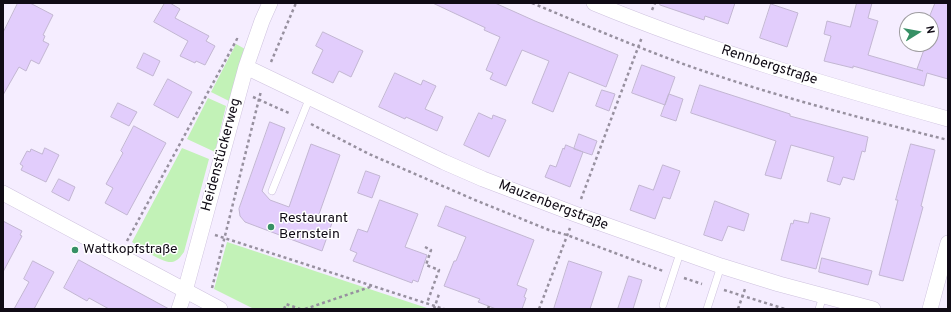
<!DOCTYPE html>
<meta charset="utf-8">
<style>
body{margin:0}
#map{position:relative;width:951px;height:312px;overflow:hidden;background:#f5edff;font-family:Overpass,sans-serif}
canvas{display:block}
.frame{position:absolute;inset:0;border:4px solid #100b15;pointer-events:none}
.north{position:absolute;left:899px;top:12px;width:40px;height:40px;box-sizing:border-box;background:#fff;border:1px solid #9f9da1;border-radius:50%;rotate:79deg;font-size:11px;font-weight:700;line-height:16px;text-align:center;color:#100b15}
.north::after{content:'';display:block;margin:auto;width:14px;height:18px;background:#379065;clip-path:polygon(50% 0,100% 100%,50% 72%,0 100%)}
</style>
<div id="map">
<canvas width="951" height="312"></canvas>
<div class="frame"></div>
<div class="north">N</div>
</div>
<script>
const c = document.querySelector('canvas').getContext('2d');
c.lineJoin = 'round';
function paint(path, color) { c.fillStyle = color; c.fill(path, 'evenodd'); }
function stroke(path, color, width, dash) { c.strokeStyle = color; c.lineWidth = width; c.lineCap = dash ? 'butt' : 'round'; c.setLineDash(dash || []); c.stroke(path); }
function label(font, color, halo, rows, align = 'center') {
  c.font = font + ' Overpass,sans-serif'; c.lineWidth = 3; c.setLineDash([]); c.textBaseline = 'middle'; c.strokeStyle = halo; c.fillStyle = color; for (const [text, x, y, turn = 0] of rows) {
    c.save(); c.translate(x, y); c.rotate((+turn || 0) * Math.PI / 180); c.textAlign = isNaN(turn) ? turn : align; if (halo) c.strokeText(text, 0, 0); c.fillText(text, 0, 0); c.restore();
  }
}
const green = new Path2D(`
 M236 44 245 49 229 101 211 92Z
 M208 98 226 106 215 152 187 139Z
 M182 148 209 159 184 252C181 256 178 261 172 262 162 263 141 248 132 242Z
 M227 242 430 309H254L214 289Z`);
const building = new Path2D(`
 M18 3H30L53 15 43 35 45 36 43 41 49 44 39 64 31 60 26 71 19 67 3 95V33Z
 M165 3H170L180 9 175 18 209 36 206 41 215 46 205 65 196 61 195 63 180 56 188 41 154 22Z
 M433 3H495L535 21 618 55 606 87 569 72 553 112 532 103 549 61 522 50 506 86 490 79 493 73 486 70 500 37 484 30 485 28Z
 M661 3H735L728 24 705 16 704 20 660 5Z
 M857 3H872L868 18 878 21 868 55 923 71 917 69 926 44H931V29L934 20H928L935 3H948V79L927 73 924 86 853 66V68L824 61 831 36 824 34 827 21 850 27Z
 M771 4 798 13 787 47 760 38Z
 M323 32 363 51 351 77 339 71 333 83 312 73 323 50 316 46Z
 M144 53 160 61 153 76 137 68Z
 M642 65 675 77 665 105 632 93Z
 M395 73 421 85 423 80 436 86 425 109 443 117 437 131 406 117 405 119 379 107Z
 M168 79 192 92 178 118 154 105Z
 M700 85 790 114V116L868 137 865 152 862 151 854 180 843 177 840 185 827 181 834 157 791 145 781 179 765 175 776 141 691 113Z
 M602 90 615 94 609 111 596 106Z
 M669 94 683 99 676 121 661 116Z
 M118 103 137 112 129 126 111 117Z
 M479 113 492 119 493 115 506 120 489 157 464 145Z
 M270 122 285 128 262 191 270 200 289 207 311 144 340 155 318 217 332 223 322 251 245 222 240 216 239 209Z
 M134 126 166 143 127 215 105 203 113 188 106 184 123 153 121 151Z
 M579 134 597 141 592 155 574 149Z
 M911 144 935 150 921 206 923 207 903 281 879 275 898 200H896Z
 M566 145 583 152 570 187 545 177 550 165 556 167 563 148 564 149Z
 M45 148 59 155 46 182 21 170 23 166 20 164 27 151 30 152 31 149 42 154Z
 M663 165 680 171 670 199 663 197 655 219 630 210 639 185 653 190Z
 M366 171 380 176 372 198 358 193Z
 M59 179 75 187 69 201 52 192Z
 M380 200 418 214 405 247 427 255 418 282 413 280 412 283 353 261 357 253 350 250 358 229 367 232Z
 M715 201 749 214 744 231 728 226 722 241 704 235Z
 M446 206 534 240 517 285 527 289 524 297 526 298 522 309H496L478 302 480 299 444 286 454 261H456L466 237 438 226Z
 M811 213 830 218 816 269 781 260 791 223 793 224 794 220 808 223Z
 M3 221 22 231 20 235 22 236 3 272Z
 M822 258 872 271 868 285 819 272Z
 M79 260 121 283 169 309H109L89 298 87 301 64 288Z
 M33 261 54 272 34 309H14L29 282 24 279Z
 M569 261 602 272 590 309H554Z
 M629 276 642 280 633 309H618Z`);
const path = new Path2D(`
 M532 3C585 25 636 47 689 66 774 96 861 118 948 140
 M652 10 655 3
 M271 62 296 3
 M253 97 291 114
 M311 124 369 154 475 200 549 230 567 235 663 271
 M581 199 642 37
 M215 235 444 309
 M127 241 237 39 239 40
 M425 247 431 250 426 265 439 270 427 303
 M684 278 702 284
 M212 288 261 91
 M724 290 785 309
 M284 309 286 304 300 309
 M305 309 373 286
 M434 309 439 294
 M488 309 489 306
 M539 309 570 228
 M738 309 745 289`);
const service = new Path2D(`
 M272 191 310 97
 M663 305 680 253
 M707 309 721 266
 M819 309 823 296`);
const minor = new Path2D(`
 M594 3C710 51 827 85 948 119
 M246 67 444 162 483 179 575 214 721 266 779 284 873 309
 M3 193 220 309
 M179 309 185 291 246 67 262 21 270 3
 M930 309 948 243`);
const markers = [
 [271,227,4,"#379065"],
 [75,250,4,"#379065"]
];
const streetNames = [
 ["Rennbergstraße",769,66,18],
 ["Heidenstückerweg",222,155,-75],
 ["Mauzenbergstraße",553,206,21]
];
const poiNames = [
 ["Restaurant",279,219],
 ["Bernstein",279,235],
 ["Wattkopfstraße",83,250]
];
paint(green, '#c2f2b7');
paint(building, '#e2cdfc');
stroke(building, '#c2b6d2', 1);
stroke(service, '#cec2de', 8);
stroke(minor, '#cec2de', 16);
stroke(path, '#97909f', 2.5, [3, 3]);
stroke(service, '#fff', 7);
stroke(minor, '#fff', 15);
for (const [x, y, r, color] of markers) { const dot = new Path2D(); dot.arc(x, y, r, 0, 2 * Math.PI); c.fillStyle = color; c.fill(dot); stroke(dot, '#fff', 1.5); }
label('14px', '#100b15', '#fff', streetNames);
label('14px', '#100b15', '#fff', poiNames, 'left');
</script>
